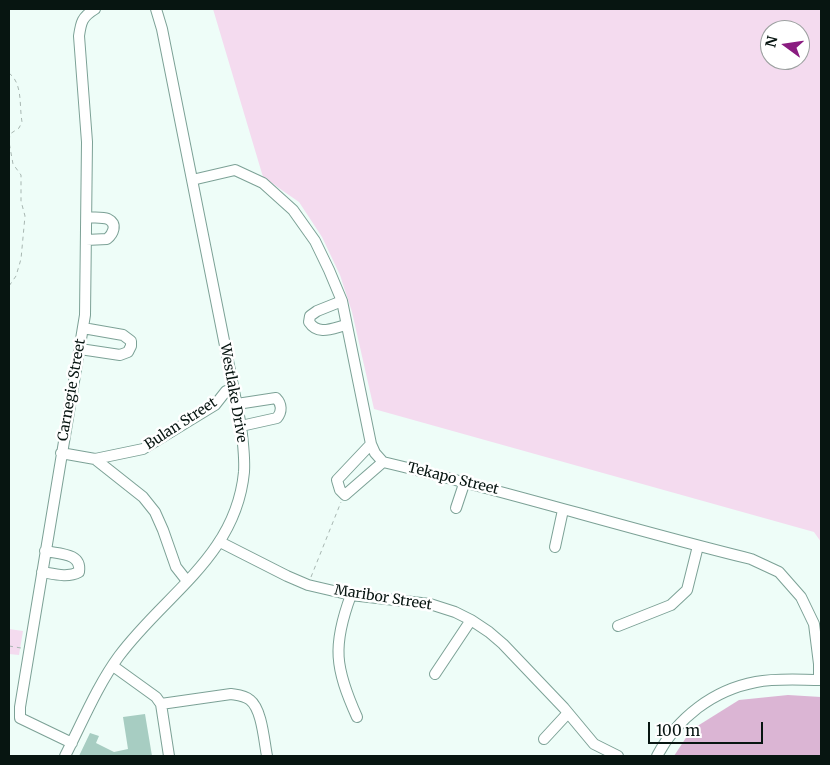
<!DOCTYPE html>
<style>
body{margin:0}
#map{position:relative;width:830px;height:765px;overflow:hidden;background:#eefdf8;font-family:Merriweather,serif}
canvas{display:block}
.frame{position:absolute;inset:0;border:10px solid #071511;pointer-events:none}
.north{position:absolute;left:760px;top:20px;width:50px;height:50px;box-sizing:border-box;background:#fff;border:1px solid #9ca1a0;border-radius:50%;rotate:284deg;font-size:14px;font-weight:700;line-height:20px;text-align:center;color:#071511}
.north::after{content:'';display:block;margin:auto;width:18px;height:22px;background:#8a1c80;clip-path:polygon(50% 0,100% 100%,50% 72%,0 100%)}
.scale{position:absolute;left:648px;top:722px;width:115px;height:22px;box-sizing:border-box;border:2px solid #071511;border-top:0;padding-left:6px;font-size:15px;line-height:18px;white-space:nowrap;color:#071511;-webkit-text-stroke:4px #fff;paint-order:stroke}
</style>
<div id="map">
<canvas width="830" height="765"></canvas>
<div class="frame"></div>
<div class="north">N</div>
<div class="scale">100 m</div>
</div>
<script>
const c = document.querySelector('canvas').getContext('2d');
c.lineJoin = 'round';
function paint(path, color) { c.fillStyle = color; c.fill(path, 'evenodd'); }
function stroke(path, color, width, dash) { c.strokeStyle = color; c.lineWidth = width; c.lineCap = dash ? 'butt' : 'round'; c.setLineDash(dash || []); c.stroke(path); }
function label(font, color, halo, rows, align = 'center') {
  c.font = font + ' Merriweather,serif'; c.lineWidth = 5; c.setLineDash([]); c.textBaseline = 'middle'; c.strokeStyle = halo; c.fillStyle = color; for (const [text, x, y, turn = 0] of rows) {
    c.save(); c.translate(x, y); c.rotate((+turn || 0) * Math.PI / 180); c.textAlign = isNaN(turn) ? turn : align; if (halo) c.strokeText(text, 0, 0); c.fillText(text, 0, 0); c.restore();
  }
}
const green = new Path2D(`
 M213 9H821V542L814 532 374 409 352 312 340 275 322 237 299 202 263 177ZM770 30H800V60H770Z
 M9 629 23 631 19 655 9 654Z`);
const forest = new Path2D(`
 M788 695 821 697V756H674L691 730 739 700Z`);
const building = new Path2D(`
 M145 714 152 756H79L90 733 99 736 96 743 114 752 128 749 123 717Z`);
const path = new Path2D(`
 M9 73C23 84 19 105 22 122L19 128 10 134 9 142 13 164 21 175V201L25 216 21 259 16 276 9 286
 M311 577 341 502
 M9 646 21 648`);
const minor = new Path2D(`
 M192 180 235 170 263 183 293 210 315 241 329 270 342 301 371 444 375 453 383 462C507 491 628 529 751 559L779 572 801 597 814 624 819 664V680
 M86 240 107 239C113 234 118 224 108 219 102 217 93 218 87 217
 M342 301 317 311 310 316 309 322C318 336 333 328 346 325
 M80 349 120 355 128 352 131 346V341L123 335 83 328
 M237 404 276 398C282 404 282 412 277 418L241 426
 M371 444 337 480 340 490 345 495 383 462
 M61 453 95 459 143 497 155 512 163 530 176 567 187 581
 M95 459 143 449 215 405 226 391 234 389
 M456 508 465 481
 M220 542 287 576 308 585 351 595 430 604 455 612 471 620 489 632 503 644 564 708 594 744 618 756
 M555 547 563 510
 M42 572C54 574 68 578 79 572 82 553 60 554 45 551
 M351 595C332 646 335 668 357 717
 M618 626 671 605 687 590 698 546
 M113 666 156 697 161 704 169 756
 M435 674 471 620
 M161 704 231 694C237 695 244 695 250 700 262 709 264 741 267 756
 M544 739 568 713
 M72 743 20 718V707L85 315 87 142 79 36C81 22 82 17 95 9
 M65 756C82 723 97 686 119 656 165 594 236 556 244 472 245 457 243 442 241 426L162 29 156 9
 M657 756C677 718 713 690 756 682 777 678 800 680 821 680`);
const streetNames = [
 ["Carnegie Street",72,390,-80],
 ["Westlake Drive",233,393,80],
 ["Bulan Street",181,424,-33],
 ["Tekapo Street",453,479,14],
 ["Maribor Street",383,598,9]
];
paint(green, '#f4dbef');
paint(forest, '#dbb5d4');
paint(building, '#a7cdc2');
stroke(minor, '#7ca196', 12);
stroke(path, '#a7b6b1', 1, [4, 4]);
stroke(minor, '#fff', 10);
label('14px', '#071511', '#fff', streetNames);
</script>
